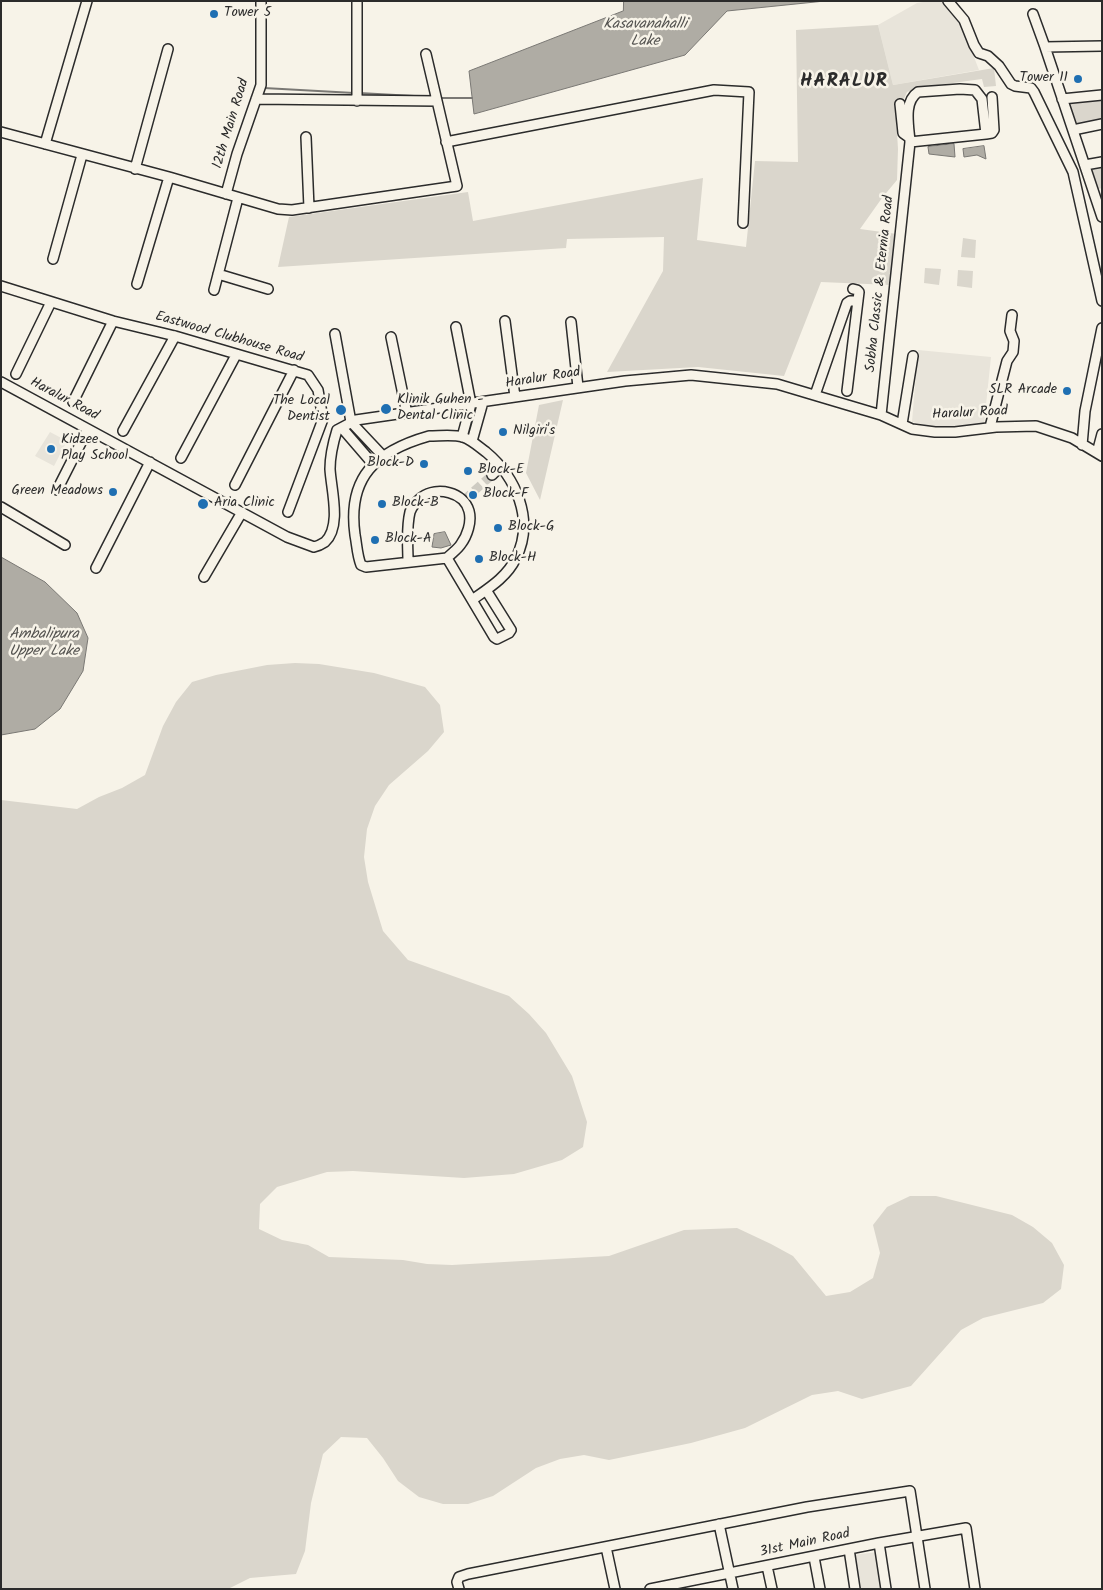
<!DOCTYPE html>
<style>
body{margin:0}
#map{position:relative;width:1103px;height:1590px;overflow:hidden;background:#f7f3e8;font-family:Kalam,sans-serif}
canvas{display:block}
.frame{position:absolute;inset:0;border:2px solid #2b2b2b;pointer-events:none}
</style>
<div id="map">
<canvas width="1103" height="1590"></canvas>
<div class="frame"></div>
</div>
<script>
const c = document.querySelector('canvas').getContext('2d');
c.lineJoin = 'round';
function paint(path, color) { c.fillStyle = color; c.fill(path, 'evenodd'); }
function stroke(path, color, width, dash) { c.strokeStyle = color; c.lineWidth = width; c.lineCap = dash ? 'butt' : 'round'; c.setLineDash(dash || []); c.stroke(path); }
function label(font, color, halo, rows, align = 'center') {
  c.font = font + ' Kalam,sans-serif'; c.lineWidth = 5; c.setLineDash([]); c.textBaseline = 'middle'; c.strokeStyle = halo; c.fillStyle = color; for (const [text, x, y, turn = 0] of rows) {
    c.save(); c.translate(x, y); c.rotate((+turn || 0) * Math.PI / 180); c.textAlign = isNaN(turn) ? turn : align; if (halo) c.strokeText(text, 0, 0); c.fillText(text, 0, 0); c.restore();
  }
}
const built = new Path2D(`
 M929 1H941L962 26 979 70 893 85 878 25 917 3Z
 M918 350 991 357 984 424 940 428 912 422Z
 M50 432 67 441 54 466 35 456Z
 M877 1552 883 1589H858L853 1555Z`);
const green = new Path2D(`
 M878 25 893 85 994 68 996 86 984 87 982 79 916 88 907 92 903 101H895L898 149 897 180 882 198 860 229 897 234 891 285 821 282 784 376 698 367 607 372 663 271 664 237 567 239 566 248 278 267 289 217 468 192 473 221 703 178 697 240 746 247 755 161 798 162 796 30Z
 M1102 97V122L1074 128 1065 101Z
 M1102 163V188L1095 190 1087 166Z
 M963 238 976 240 975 258 961 257Z
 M925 268 941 269 939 285 924 283Z
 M958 270 973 271 972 288 957 286Z
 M563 400 540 500 526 473 539 405Z
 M295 663 319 664 374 673 425 687 440 705 444 732 428 751 389 785 375 806 367 829 364 857 368 882 383 931 408 960 509 996 529 1014 546 1033 572 1076 587 1122 583 1147 562 1160 514 1174 464 1178 353 1171 327 1172 277 1187 260 1204 259 1229 282 1240 308 1245 329 1257 403 1260 427 1264 452 1265 609 1256 684 1230 737 1228 771 1244 793 1256 826 1296 850 1292 873 1278 880 1253 873 1225 887 1207 910 1196H936L1012 1215 1033 1227 1052 1243 1064 1265 1061 1289 1043 1303 983 1318 961 1330 911 1386 862 1399 838 1391 812 1395 745 1428 691 1443 609 1460 584 1455 560 1459 536 1468 493 1496 468 1504H443L419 1497 398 1481 383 1458 367 1438 341 1437 323 1454 311 1503 305 1551 296 1574 250 1578 228 1589H1V800L77 809 99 797 122 788 145 775 163 726 176 702 192 682 216 675 267 665Z`);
const water = new Path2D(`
 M624 1H825L727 11 685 55 474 114 469 71 623 11Z
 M954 144 955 157 929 154 928 147Z
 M984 146 986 159 977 155 964 157 963 149Z
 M445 532 451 545 441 548 432 547 434 534Z
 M1 557 45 582 77 613 88 638 83 671 60 709 35 729 1 735Z`);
const stream = new Path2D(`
 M264 88 354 93
 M359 93 414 96
 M439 98H472`);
const minorTunnel = new Path2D(`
 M464 500 492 475`);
const minor = new Path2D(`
 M948 1 964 20 974 45 979 53 988 56 999 66 1011 84 1015 86 1031 88 1034 92 1073 172 1102 301
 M1033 14 1045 47
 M1102 46 1045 47 1102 217
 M960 89 975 90 982 99 986 134 910 142C909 126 903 102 918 92Z
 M256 99 437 101
 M1062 99 1102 95
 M357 101V1
 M900 104 903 133 910 138
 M1073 130 1102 124
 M1 132 169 177 278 209 292 210 457 186 426 54
 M986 134 992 133 994 130 992 97
 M306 137 309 208
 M446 142 714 90 749 92 743 223
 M45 144 87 1
 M1085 165 1102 162
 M135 169 168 49
 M226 194 237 154 261 85V1
 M53 259 82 155
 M218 274 268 289
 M137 284 169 177
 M1 286 113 321 175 336 308 375 318 390 323 419 288 512
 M214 290 238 198
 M505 321 515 397
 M571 322 578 387
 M456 327 471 404 462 437
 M335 334 351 422 383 456
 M391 337 407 414
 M16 374 51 302
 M1 382 287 537 314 547C318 546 322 544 325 542 342 526 331 489 330 469 330 454 333 443 337 430L356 420 625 381 691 375 777 384 881 415 912 429 935 432H955L996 427 1036 426 1072 438 1102 456
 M847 391 859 292 857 290 853 289
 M815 395 847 303 850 301H858
 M73 402 113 321
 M881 415 910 142
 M902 424 913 356
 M990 427 1007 361 1013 352 1014 341 1010 331 1012 315
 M342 428 373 464
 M123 431 175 336
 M429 436C440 436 453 434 463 437 472 440 479 447 486 452 516 477 535 520 516 558 507 577 489 588 472 600L447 558 366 567 361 565C357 555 357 545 355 535 347 477 376 451 429 436Z
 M472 441 483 402
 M1082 445 1085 411 1102 328
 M1097 453 1102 434
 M181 458 236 355
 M492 475 501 466
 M235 485 294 370
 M57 490 88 429
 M1 507 65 545
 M408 562C408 546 406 528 410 512 412 506 417 501 422 497 437 486 464 492 469 511 472 522 467 536 461 544 458 549 452 553 447 558
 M96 568 150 462
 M204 577 242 512
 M472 600 494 637 497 639 509 633 511 630 486 590
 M719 1524 733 1589
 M879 1543 886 1589
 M606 1547 615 1589
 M849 1549 855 1589
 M814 1557 820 1589
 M767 1566 772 1589
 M459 1589 457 1582 459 1577 468 1574 807 1507 910 1491 925 1589
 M650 1589 879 1543 966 1528 975 1589`);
const markers = [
 [214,14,5,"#1f6fb2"],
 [1078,79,5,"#1f6fb2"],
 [1067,391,5,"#1f6fb2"],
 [386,409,6,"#1f6fb2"],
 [341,410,6,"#1f6fb2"],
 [503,432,5,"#1f6fb2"],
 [51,449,5,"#1f6fb2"],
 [424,464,5,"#1f6fb2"],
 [468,471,5,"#1f6fb2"],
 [113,492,5,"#1f6fb2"],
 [473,495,5,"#1f6fb2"],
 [203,504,6,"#1f6fb2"],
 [382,504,5,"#1f6fb2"],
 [498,528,5,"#1f6fb2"],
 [375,540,5,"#1f6fb2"],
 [479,559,5,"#1f6fb2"]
];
const poiNames = [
 ["Tower 5",224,14],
 ["Tower 11",1068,79,"right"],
 ["SLR Arcade",1057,391,"right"],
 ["Klinik Guhen -",397,401],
 ["Dental Clinic",397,417],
 ["The Local",330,402,"right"],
 ["Dentist",330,418,"right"],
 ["Nilgiri's",513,432],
 ["Kidzee",61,441],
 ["Play School",61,457],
 ["Block-D",414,464,"right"],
 ["Block-E",478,471],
 ["Green Meadows",103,492,"right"],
 ["Block-F",483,495],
 ["Aria Clinic",214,504],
 ["Block-B",392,504],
 ["Block-G",508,528],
 ["Block-A",385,540],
 ["Block-H",489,559]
];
const streetNames = [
 ["12th Main Road",232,124,-73],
 ["Sobha Classic & Eternia Road",881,284,-84],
 ["Eastwood Clubhouse Road",229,338,16],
 ["Haralur Road",543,379,-9],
 ["Haralur Road",64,400,28],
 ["Haralur Road",970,414,-3],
 ["31st Main Road",805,1544,-12]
];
const waterNames = [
 ["Kasavanahalli",645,25],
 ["Lake",645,42],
 ["Ambalipura",44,635],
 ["Upper Lake",44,652]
];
const districtNames = [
 ["HARALUR",844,83]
];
paint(built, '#e8e4da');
paint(green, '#dad6cc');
paint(water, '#afaca4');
stroke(water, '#7a7874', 1);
stroke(stream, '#7a7874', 2);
stroke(minorTunnel, '#cecbc2', 9, [9, 4.5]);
stroke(minor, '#2b2b2b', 12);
stroke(minor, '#f7f3e8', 9);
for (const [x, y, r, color] of markers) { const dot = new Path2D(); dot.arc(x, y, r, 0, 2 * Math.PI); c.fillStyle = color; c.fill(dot); stroke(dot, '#f7f3e8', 2); }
label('14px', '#2b2b2b', '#f7f3e8', poiNames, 'left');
label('14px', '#2b2b2b', '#f7f3e8', streetNames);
label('italic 15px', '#53524f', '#f7f3e8', waterNames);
c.letterSpacing = '1px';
label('bold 19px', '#2b2b2b', '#f7f3e8', districtNames);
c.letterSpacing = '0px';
</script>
